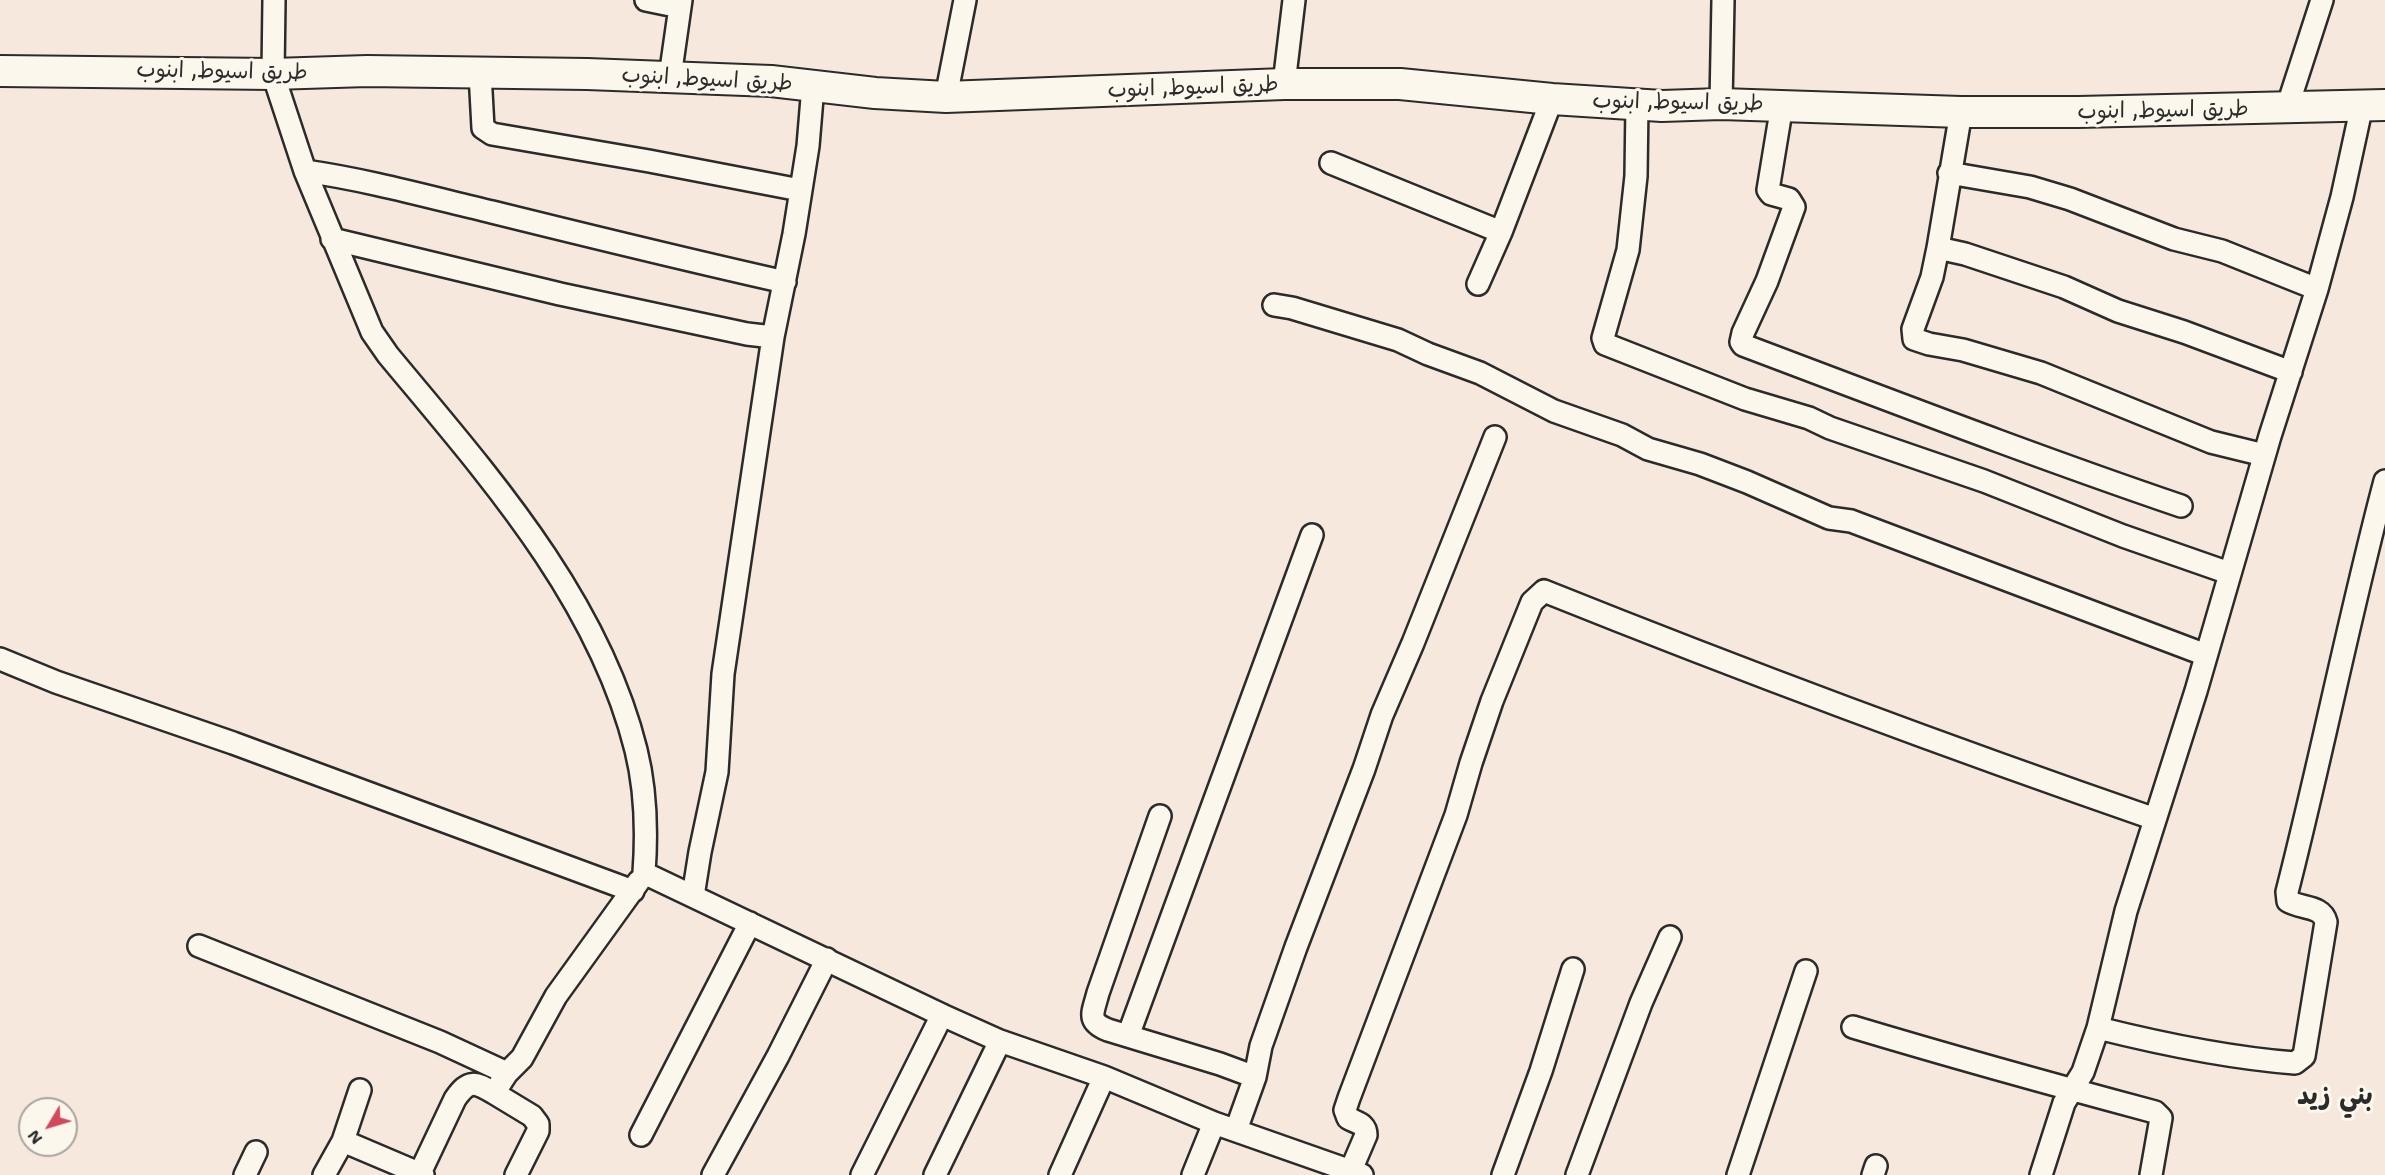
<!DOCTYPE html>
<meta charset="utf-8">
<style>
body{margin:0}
#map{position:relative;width:2385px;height:1175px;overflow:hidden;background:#f7e8dd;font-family:"Shantell Sans",sans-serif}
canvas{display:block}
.north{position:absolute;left:18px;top:1097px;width:60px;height:60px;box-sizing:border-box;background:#fbf7ec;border:2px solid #a8a59f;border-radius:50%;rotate:232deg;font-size:16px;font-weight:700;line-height:24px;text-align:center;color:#2b2b2b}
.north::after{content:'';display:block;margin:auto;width:21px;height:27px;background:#d1495b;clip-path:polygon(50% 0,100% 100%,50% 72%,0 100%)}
</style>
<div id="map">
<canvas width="2385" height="1175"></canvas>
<div class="north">N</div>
</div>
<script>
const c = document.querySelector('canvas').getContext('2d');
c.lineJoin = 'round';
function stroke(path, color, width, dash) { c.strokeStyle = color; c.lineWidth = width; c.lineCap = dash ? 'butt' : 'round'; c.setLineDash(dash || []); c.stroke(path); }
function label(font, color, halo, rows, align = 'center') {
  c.font = font + ' "Shantell Sans","Playpen Sans Arabic",sans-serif'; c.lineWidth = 6; c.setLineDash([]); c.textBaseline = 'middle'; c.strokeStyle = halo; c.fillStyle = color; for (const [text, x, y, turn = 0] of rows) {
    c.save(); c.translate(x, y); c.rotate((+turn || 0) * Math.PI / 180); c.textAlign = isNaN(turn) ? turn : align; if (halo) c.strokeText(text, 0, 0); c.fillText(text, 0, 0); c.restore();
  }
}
const street = new Path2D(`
 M274 0 273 74 305 171 372 332 388 355C486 473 598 597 636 750 646 790 647 832 644 873L942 1015 1000 1041 1104 1077 1214 1123 1362 1175
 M646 0 680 7
 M480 73 483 128 492 134 649 161 800 190
 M670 77 681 0
 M1284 84 1294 0
 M946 97 965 0
 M1637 104 1636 176 1628 250 1603 338 1605 344 1745 399 1809 418 1830 428 1984 481 2123 536 2229 573
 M1721 104 1723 0
 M1782 105 1768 190 1771 194 1789 199 1794 207 1767 281 1743 333 1741 342 1743 345C1889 400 2034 456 2181 506
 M2287 108 2322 0
 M1961 112 1938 248 1965 254 2064 287 2118 311 2184 332 2291 372
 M1331 163 1501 232
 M305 171C368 180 429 197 492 212 589 236 687 260 785 282
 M1949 173 2030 187 2070 199 2174 239 2222 251 2317 289
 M332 239 560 294 747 334 773 337
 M1938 248 1932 277 1913 329 1914 339 1929 344 1963 350 2041 373 2211 442 2264 455
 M1478 284 1501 232 1552 99
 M1274 305 1292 308 1398 340 1428 354 1480 373 1554 411 1622 435 1648 449 1700 464 1747 482 1829 518 1851 521 2206 655
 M0 659 56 682 233 743 633 891
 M1160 816 1098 993C1093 1013 1086 1021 1108 1030L1220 1064 1255 1077
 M693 896 700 852 717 772 723 674 773 337 794 234 808 146 813 86
 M199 946 440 1042 507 1073 522 1058 556 996 639 881
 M1853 1027C1953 1057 2054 1085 2155 1112L2161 1118 2151 1175
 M2098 1028C2162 1044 2229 1058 2295 1063L2304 1056 2326 922C2322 905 2301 909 2288 901L2287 892C2322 755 2349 617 2385 481
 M1128 1036C1189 869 1251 702 1312 535
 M494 1093 532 1116 538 1124V1131L516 1175
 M1236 1130 1255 1077 1261 1046 1296 947 1364 769 1382 715 1413 643 1495 437
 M641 1135 750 923
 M343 1141 423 1175
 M1351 1170 1366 1135C1366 1123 1356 1123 1348 1118L1345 1110 1349 1098 1456 815 1471 763 1492 701 1532 602 1544 591C1746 672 1950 748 2155 819
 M420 1173 455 1099C469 1079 475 1082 494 1093L507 1073
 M245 1175 256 1152
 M324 1175 343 1141 360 1090
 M713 1175 778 1056 827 959
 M862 1175 942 1015
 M935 1175 1000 1041
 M1060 1175 1104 1077
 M1193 1175 1214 1123
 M1503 1175 1541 1071 1573 969
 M1577 1175 1641 1003 1670 937
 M1738 1175 1806 971
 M1873 1175 1876 1166
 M2041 1175 2064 1103 2083 1072 2098 1028 2126 911 2196 691 2270 436 2317 289 2342 197 2362 105`);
const secondary = new Path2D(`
 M0 71 273 74 367 71 587 74 771 81 875 93 946 97 1284 84H1400L1552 99 1662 106 1721 104 1961 112H2078L2385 105`);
const streetNames = [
 ["طريق اسيوط, ابنوب",222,72,1],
 ["طريق اسيوط, ابنوب",707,80,3],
 ["طريق اسيوط, ابنوب",1193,88,-2],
 ["طريق اسيوط, ابنوب",1678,103,1],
 ["طريق اسيوط, ابنوب",2163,111,-1]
];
const quarterNames = [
 ["بني زيد",2335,1097]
];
stroke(street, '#2b2b2b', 26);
stroke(secondary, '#2b2b2b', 34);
stroke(street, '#fbf7ec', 21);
stroke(secondary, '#fbf7ec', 30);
label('22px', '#2b2b2b', '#fbf7ec', streetNames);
label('bold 26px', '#2b2b2b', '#fbf7ec', quarterNames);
</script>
